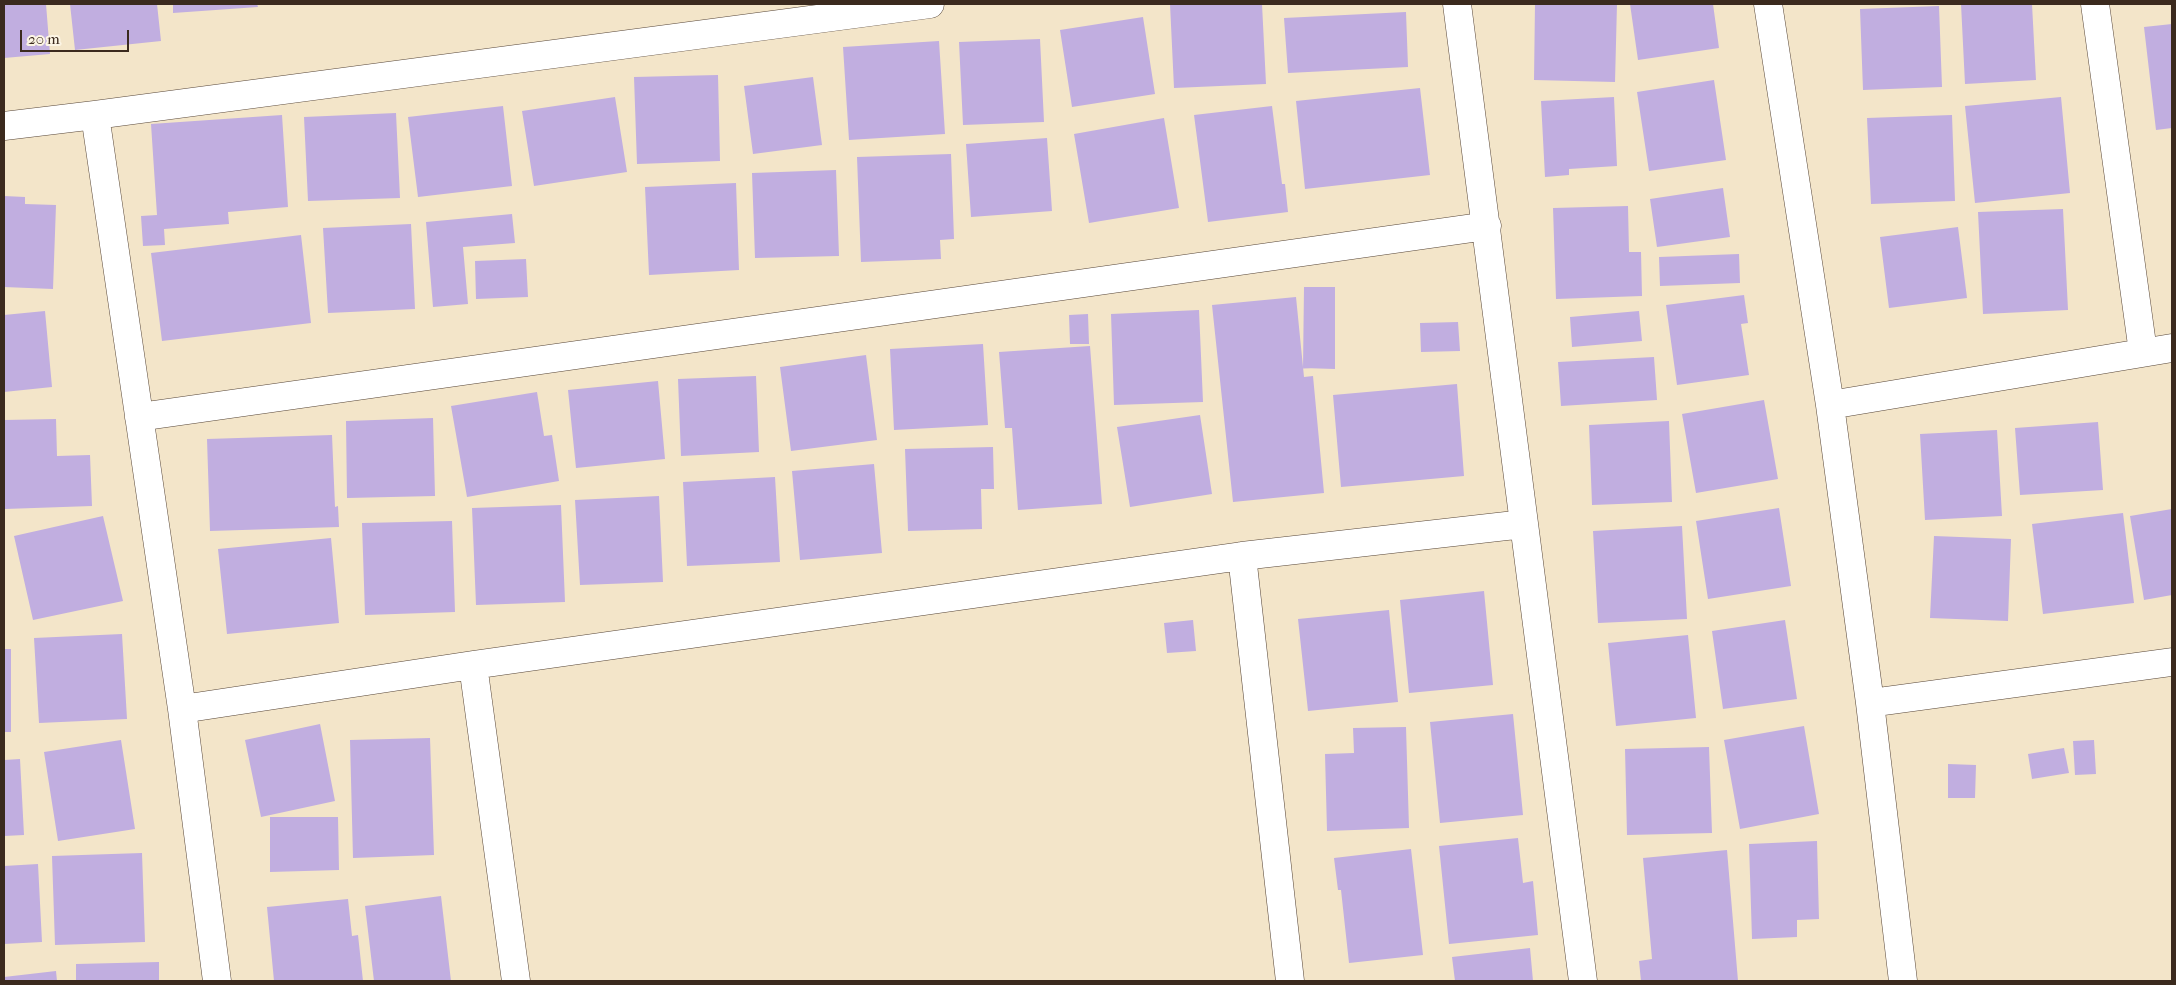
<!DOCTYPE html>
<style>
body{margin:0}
#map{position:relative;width:2176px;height:985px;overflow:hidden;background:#f3e5c9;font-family:"IM FELL French Canon",serif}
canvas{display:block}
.frame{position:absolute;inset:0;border:5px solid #3b2a1e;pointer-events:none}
.scale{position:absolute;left:20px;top:30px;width:109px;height:22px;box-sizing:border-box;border:2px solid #3b2a1e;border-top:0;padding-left:6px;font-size:15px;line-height:18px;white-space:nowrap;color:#3b2a1e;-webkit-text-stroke:4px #fcf5e5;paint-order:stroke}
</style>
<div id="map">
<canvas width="2176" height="985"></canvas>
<div class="frame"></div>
<div class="scale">20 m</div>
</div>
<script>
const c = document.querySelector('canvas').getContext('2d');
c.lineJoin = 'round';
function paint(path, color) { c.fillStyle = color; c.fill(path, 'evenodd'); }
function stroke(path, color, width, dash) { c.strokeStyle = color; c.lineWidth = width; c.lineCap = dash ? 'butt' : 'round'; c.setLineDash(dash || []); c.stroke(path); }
const building = new Path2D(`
 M4 4H46L50 54 4 58Z
 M70 4H157L161 41 75 50Z
 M173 4H257L258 7 173 13Z
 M1170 4H1262L1266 84 1174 88Z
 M1535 4H1617L1615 82 1534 80Z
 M1630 4H1713L1719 48 1638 60Z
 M1961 4H2032L2036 80 1965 84Z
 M1939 6 1942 87 1863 90 1860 9Z
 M1406 12 1408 67 1288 73 1284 18Z
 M1143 17 1155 94 1072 107 1060 30Z
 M2172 24V128L2156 130 2144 27Z
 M1040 39 1044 122 963 125 959 42Z
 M939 41 945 134 849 140 843 47Z
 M718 75 720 161 637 164 634 77Z
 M813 77 822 145 753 154 744 86Z
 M1714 80 1726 160 1649 171 1637 92Z
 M1420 88 1430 175 1305 189 1296 101Z
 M615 97 627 172 534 186 522 111Z
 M1614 97 1617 166 1569 169V175L1545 177 1541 101Z
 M2061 97 2070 193 1975 203 1965 106Z
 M503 106 512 186 418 197 408 117Z
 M1272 106 1282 184H1285L1288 212 1208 222 1194 115Z
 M396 113 400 198 308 201 304 117Z
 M282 115 288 207 228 212 229 224 164 229 165 245 143 246 141 216 157 215 151 124Z
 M1952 115 1955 201 1871 204 1867 118Z
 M1164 118 1179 208 1089 223 1074 134Z
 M1047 138 1052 211 971 217 966 144Z
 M951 154 954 239 940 240 941 259 861 262 857 157Z
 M836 170 839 256 755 258 752 173Z
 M736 183 739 270 649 275 645 187Z
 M1723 188 1730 237 1657 247 1650 199Z
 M4 196 25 197V204L56 205 53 289 4 287Z
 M1628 206 1629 252H1641L1642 296 1556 299 1553 208Z
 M2063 209 2068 310 1983 314 1978 212Z
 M512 214 515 243 463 247 468 304 433 307 426 222Z
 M411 224 415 309 328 313 323 228Z
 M1958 227 1967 298 1889 308 1880 237Z
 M301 235 311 323 162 341 151 253Z
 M1739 254 1740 283 1660 286 1659 257Z
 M526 259 528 297 476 299 475 261Z
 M1304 287H1335V369L1303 368Z
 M1744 295 1748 323 1741 324 1749 375 1677 385 1666 305Z
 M1296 297 1304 377 1313 376 1324 493 1233 502 1212 305Z
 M1199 310 1203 402 1114 405 1111 314Z
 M45 311 52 387 4 392V315Z
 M1639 311 1642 341 1572 347 1570 317Z
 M1088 314 1089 344H1070L1069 315Z
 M1458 322 1460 351 1421 352 1420 323Z
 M983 344 988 425 894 430 890 349Z
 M1090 346 1102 504 1018 510 1012 428H1005L999 352Z
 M866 355 877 440 791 451 780 367Z
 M1654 357 1657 400 1561 406 1558 362Z
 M756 376 759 452 681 456 678 379Z
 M658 381 665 459 576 468 568 390Z
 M1457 384 1464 476 1341 487 1333 395Z
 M537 392 544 436 552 435 559 481 467 497 451 406Z
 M1764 400 1778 479 1696 493 1682 414Z
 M1200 415 1212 494 1130 507 1117 427Z
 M433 418 435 496 347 498 346 421Z
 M56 419 57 456 90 455 92 506 5 509 4 420Z
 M1669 421 1672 502 1592 505 1589 425Z
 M2098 422 2103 490 2020 495 2015 428Z
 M1997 430 2002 516 1925 520 1920 434Z
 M332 435 335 507 338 506 339 527 210 531 207 439Z
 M993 447 994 489H981L982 529 908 531 905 449Z
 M874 464 882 553 800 560 792 471Z
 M775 477 780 562 687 566 683 482Z
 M659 496 663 582 580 585 575 500Z
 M561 505 565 602 476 605 472 508Z
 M1779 508 1791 586 1708 599 1696 521Z
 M2172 509V595L2144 600 2130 516Z
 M2123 513 2134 603 2043 614 2032 524Z
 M103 516 123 601 33 620 14 536Z
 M452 521 455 612 365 615 362 523Z
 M1682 526 1687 619 1598 623 1593 531Z
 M1934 536 2011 539 2008 621 1930 618Z
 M331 538 339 623 227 634 218 549Z
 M1484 591 1493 685 1409 693 1400 600Z
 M1389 610 1398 702 1308 711 1298 619Z
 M1193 620 1196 651 1167 653 1164 623Z
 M1785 620 1797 699 1723 709 1712 631Z
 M122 634 127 719 39 723 34 638Z
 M1688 635 1696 718 1616 726 1608 643Z
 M4 649H11V732H4Z
 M1513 714 1523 815 1440 823 1430 722Z
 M320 724 335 801 261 817 245 740Z
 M1804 726 1819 814 1740 829 1724 740Z
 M1406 727 1409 828 1327 831 1325 754 1354 753 1353 728Z
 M430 738 434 855 353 858 350 740Z
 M121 740 135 829 58 841 44 752Z
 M2094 740 2096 774 2075 775 2073 741Z
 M1709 747 1712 833 1627 835 1625 749Z
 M2064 748 2069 773 2032 779 2028 754Z
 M20 759 24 835 4 836V760Z
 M1948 764 1976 765 1975 798H1948Z
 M270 817H338L339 870 270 872Z
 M1518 838 1523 883 1533 881 1538 935 1449 944 1439 846Z
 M1817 841 1819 919 1797 920V937L1752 939 1749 844Z
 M1411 849 1423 955 1349 963 1341 890H1338L1334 858Z
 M1727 850 1738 981H1641L1639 961 1652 959 1643 858Z
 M142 853 145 942 55 945 52 856Z
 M38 864 42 942 4 944V866Z
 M441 896 451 981H374L365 906Z
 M348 899 352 936 358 935 363 981H274L267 907Z
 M1530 948 1533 981H1455L1452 957Z
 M159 962V981H76V964Z
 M56 971 57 981H4V977Z`);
const minor = new Path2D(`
 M1457 4 1583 981
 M1768 4 1830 405 1870 703 1903 981
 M2095 4 2143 352
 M95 115 182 709 217 981
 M4 126 95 115 930 4
 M1830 405 2172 348
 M139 417 1487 226
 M1242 556 1290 981
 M473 665 516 981
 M1870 703 2172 662
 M182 709 473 665 1242 556 1524 524`);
paint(building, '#c1aee0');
stroke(minor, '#574638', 29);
stroke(minor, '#fff', 28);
</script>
